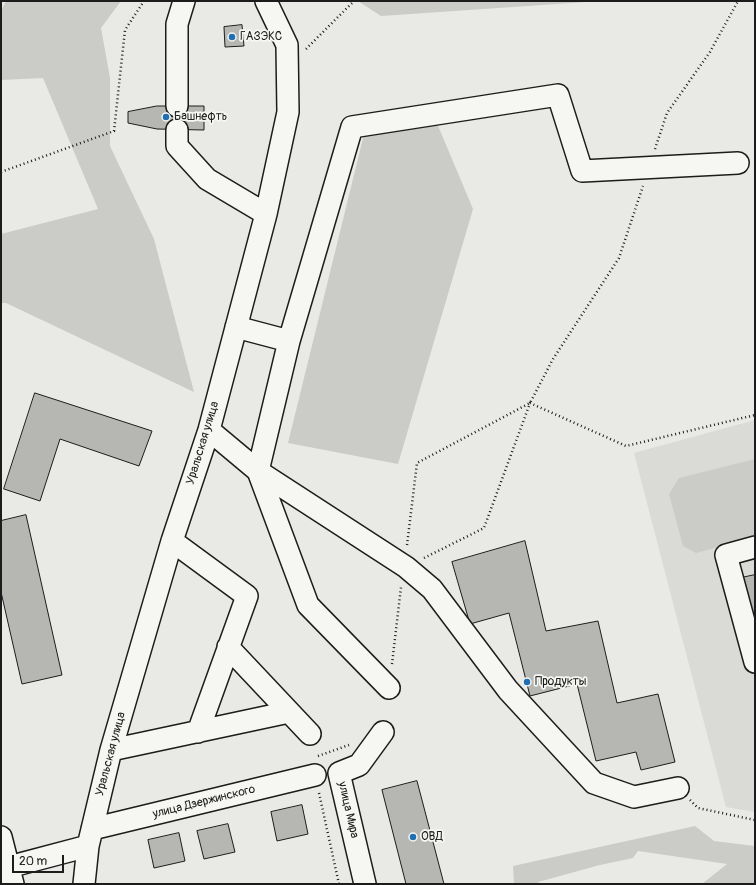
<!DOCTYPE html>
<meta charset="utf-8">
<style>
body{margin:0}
#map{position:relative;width:756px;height:885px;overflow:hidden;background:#e9e9e5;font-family:Pangolin,sans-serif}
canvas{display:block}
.frame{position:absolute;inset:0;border:2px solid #1c1c1c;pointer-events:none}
.scale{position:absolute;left:12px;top:855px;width:52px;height:18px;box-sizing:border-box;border:2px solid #1c1c1c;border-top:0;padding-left:5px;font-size:12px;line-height:14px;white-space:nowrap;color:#1c1c1c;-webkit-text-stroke:3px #f6f6f2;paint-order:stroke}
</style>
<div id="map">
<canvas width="756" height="885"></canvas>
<div class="frame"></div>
<div class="scale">20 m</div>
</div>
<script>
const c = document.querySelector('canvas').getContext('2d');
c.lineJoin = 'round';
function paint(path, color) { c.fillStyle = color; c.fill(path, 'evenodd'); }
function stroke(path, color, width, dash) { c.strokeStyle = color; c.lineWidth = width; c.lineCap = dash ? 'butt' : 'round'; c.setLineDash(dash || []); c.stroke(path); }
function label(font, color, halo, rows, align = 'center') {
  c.font = font + ' Pangolin,sans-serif'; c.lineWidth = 3.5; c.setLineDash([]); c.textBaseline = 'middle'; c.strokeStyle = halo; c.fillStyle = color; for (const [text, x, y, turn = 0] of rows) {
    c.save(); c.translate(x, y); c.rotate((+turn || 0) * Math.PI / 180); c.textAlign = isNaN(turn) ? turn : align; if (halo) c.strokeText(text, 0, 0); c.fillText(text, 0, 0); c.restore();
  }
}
const built = new Path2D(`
 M755 420V812L726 807 634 453Z`);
const green = new Path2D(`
 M6 1H121L101 28 110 78V146L154 239 194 392 6 303H1V234L98 209 43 78 1 80V11Z
 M358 1H601L381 16Z
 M436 121 473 209 398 464 288 443 367 122Z
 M755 459V537L696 553 683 546 669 494 679 478Z
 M695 826 714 841 755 846V884H702L727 864 638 851 633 858 600 865 538 882 539 884H514L513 866Z`);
const building = new Path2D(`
 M242 25 244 46 225 47 224 27Z
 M157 106H204V130L157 129 128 123V112Z
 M35 393 152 431 139 466 60 439 40 501 4 489Z
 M26 515 62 675 22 684 1 592V521Z
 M525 541 546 631 598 621 617 703 658 694 675 762 641 770 636 752 596 761 577 684 530 696 509 613 470 624 452 562Z
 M755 575V636L741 578Z
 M417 781 444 884H406L382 790Z
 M302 805 308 834 277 841 271 812Z
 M228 824 235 852 204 859 197 831Z
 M179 833 185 861 154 868 148 840Z`);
const path = new Path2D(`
 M306 49 354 1
 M655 149 667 113 710 52 738 1
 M1 172 114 131 125 30 144 1
 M407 545 417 463 530 403 553 359 619 258 643 186
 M424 558 484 528 530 403 626 446 755 415
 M392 664 401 587
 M318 756 349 745
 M319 793 339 884
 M690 800 698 808 755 820`);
const minor = new Path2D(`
 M177 106V24L184 1
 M177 130V146L207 179 266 214
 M236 327 289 341 258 471 308 605 389 688
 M289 341 352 127 558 95 582 171 738 163
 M209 430 258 471 406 567 432 589 508 690 594 783 634 797 678 788
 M172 541 247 596 198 732
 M755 547 726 555 755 662
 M228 647 310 734
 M111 750 289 712
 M92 829 315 775
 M1 837 13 884
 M1 869 88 846
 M84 884 88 846 111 750 172 541 209 430 266 214 288 112 287 45 266 1
 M365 884 339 773 359 765 383 732`);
const markers = [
 [232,37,4,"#1f6fb2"],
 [166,117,4,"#1f6fb2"],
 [527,682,4,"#1f6fb2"],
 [413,837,4,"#1f6fb2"]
];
const poiNames = [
 ["ГАЗЭКС",240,37],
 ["Башнефть",174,117],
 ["Продукты",535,682],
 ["ОВД",421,837]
];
const streetNames = [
 ["Уральская улица",203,443,-73],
 ["Уральская улица",111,754,-75],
 ["улица Дзержинского",204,802,-14],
 ["улица Мира",348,810,77]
];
paint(built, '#dadad6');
paint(green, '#cbcbc7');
paint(building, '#b6b6b3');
stroke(building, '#1c1c1c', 1);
stroke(minor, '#1c1c1c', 24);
stroke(path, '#1c1c1c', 2.5, [1, 3]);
stroke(minor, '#f6f6f2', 21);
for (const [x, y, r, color] of markers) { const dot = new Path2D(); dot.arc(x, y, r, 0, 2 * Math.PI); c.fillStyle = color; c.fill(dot); stroke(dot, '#f6f6f2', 1.5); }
label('12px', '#1c1c1c', '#f6f6f2', poiNames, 'left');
label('12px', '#1c1c1c', '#f6f6f2', streetNames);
</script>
